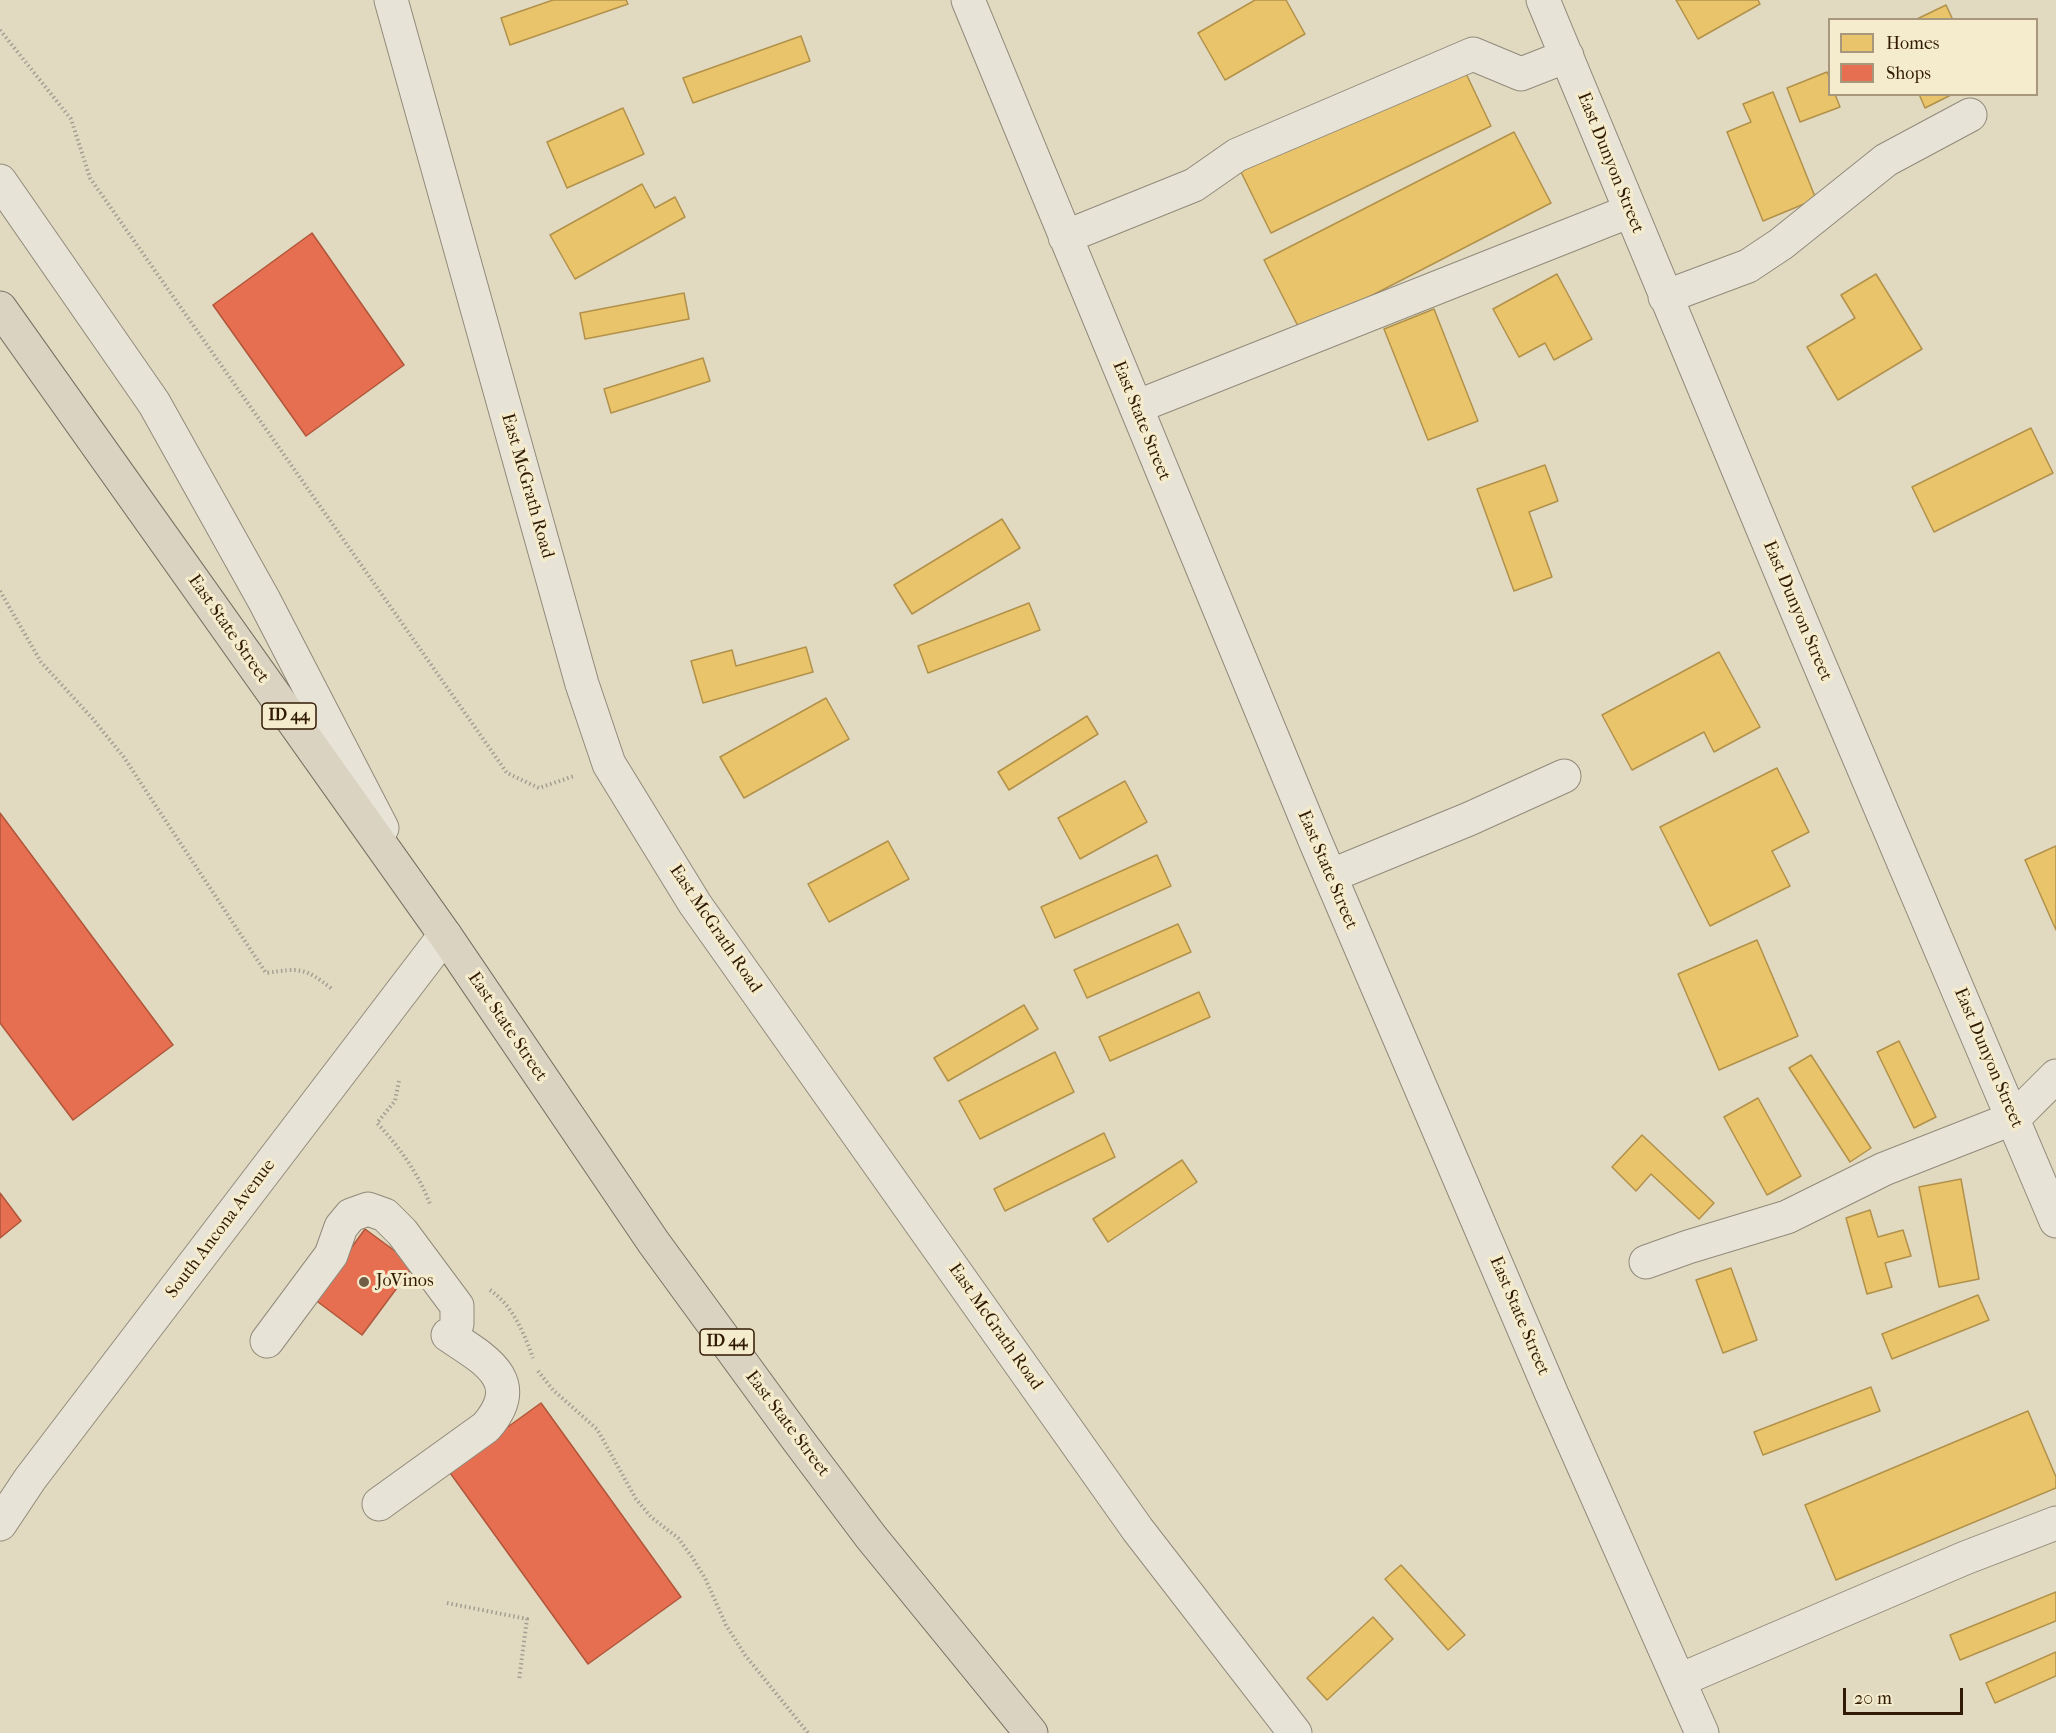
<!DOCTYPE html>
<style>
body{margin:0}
#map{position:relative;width:2056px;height:1733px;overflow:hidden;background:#e1dac1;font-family:"IM FELL French Canon",serif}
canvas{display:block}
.legend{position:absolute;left:1828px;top:18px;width:210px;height:78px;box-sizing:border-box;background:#f5ecce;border:2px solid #a7987d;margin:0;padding:8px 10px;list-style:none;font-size:18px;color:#311a03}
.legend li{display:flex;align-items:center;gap:12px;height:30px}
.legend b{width:30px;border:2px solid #a7987d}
.scale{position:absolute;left:1843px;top:1688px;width:120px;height:27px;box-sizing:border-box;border:3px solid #311a03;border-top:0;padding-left:8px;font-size:18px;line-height:21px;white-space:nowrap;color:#311a03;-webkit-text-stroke:4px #f5ecce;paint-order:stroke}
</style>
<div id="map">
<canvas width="2056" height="1733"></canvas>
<ul class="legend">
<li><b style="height:16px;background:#e9c46a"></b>Homes</li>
<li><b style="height:16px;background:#e76f51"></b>Shops</li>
</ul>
<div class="scale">20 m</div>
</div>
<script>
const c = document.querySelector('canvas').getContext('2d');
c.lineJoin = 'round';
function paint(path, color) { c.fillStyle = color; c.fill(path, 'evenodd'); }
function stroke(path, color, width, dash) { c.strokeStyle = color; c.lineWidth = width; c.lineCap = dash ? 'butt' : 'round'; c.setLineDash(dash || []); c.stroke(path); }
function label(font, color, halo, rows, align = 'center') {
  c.font = font + ' "IM FELL French Canon",serif'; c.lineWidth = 6; c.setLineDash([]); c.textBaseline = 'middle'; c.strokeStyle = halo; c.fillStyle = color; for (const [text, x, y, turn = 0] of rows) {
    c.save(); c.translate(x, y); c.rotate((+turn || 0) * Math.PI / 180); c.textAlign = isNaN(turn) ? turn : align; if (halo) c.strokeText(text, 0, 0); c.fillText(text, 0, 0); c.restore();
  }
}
const homes = new Path2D(`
 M553 0H626L628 4 510 45 501 18Z
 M1255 0H1286L1305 34 1225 80 1198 33Z
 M1676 0H1758L1760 4 1698 39Z
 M1946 5 1953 20H1915Z
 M801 36 810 61 693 103 683 78Z
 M1461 63 1491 126 1271 233 1240 170Z
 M1827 72 1830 79V94H1835L1840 107 1800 122 1787 88Z
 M1773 92 1816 199 1763 221 1727 132 1751 122 1743 104Z
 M1919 94H1953L1925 108Z
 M623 108 644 154 567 188 547 142Z
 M1514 132 1551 203 1301 332 1264 260Z
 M642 184 655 208 675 197 685 217 575 279 550 235Z
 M1557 274 1592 339 1554 360 1545 343 1519 357 1493 309Z
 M1876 274 1922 349 1838 400 1807 347 1855 318 1841 295Z
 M684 293 689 319 585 339 580 313Z
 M1434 309 1478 421 1428 440 1384 329Z
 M703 358 710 381 611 413 604 389Z
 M2031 428 2053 473 1934 532 1912 487Z
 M1545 465 1558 501 1529 512 1552 577 1514 591 1477 489Z
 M1002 519 1020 548 912 614 894 585Z
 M1029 603 1040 630 928 673 918 646Z
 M806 647 813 672 703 703 691 661 732 650 736 666Z
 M1719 652 1760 727 1714 752 1704 732 1632 770 1602 715Z
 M826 698 849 739 744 798 720 757Z
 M1087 716 1098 734 1009 790 998 772Z
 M1777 768 1809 832 1772 851 1790 886 1710 926 1660 827Z
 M1125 781 1147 822 1080 859 1058 818Z
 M888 841 909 879 829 922 808 884Z
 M2056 846V930L2025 860Z
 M1157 855 1171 886 1055 938 1041 907Z
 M1178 924 1191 952 1087 998 1074 970Z
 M1757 940 1798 1036 1719 1070 1678 974Z
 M1199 992 1210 1017 1110 1061 1099 1037Z
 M1024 1005 1038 1029 948 1081 934 1058Z
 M1899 1041 1936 1117 1914 1128 1877 1052Z
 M1055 1052 1074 1092 980 1139 959 1101Z
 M1811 1055 1871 1148 1850 1162 1789 1068Z
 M1758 1098 1801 1176 1767 1195 1724 1117Z
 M1104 1133 1115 1157 1005 1211 994 1189Z
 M1642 1135 1714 1203 1699 1219 1651 1174 1636 1191 1612 1167Z
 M1182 1160 1197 1182 1108 1242 1093 1219Z
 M1961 1179 1979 1279 1939 1287 1919 1187Z
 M1870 1210 1878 1237 1903 1230 1911 1256 1885 1263 1892 1287 1867 1294 1846 1218Z
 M1731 1268 1757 1340 1723 1353 1696 1280Z
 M1978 1295 1989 1320 1892 1359 1882 1334Z
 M1871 1387 1880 1411 1763 1455 1754 1432Z
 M2028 1411 2056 1477V1488L1836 1580 1805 1505Z
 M1401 1565 1465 1635 1448 1650 1385 1579Z
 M2056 1592V1621L1960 1660 1950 1635Z
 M1373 1617 1393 1639 1327 1700 1307 1678Z
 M2056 1652V1676L1995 1703 1986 1683Z`);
const shops = new Path2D(`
 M312 233 404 365 306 436 213 305Z
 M0 813 173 1045 73 1120 0 1023Z
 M0 1193 21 1221 0 1238Z
 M365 1229 414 1265 362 1335 314 1299Z
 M541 1403 681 1597 588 1664 448 1470Z`);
const path = new Path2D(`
 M0 30 71 119 90 178 507 773 539 788 574 776
 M0 591 41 662 92 718 123 756 266 973C300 968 304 967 332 989
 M399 1081 395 1101 377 1123C400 1148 418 1173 430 1204
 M490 1290C513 1306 524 1333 533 1358
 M538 1371 553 1390 597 1429 636 1499 651 1517 678 1538 692 1557 705 1578 726 1625 745 1655 808 1733
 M447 1603 527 1619 519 1680`);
const minor = new Path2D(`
 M391 0 582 684 609 764 695 904 1138 1530 1295 1733
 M968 0 1316 843 1553 1397 1702 1733
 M1543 0 1804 628 2056 1221
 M0 181 154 403 264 600 382 828
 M1065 237 1194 185 1237 155 1473 54 1521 74 1567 56
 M1665 297 1748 266 1781 244 1886 160 1970 115
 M1136 407 1630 211
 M1330 876 1469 819 1564 776
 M1646 1262 1688 1247 1787 1217 1884 1169 2014 1118 2056 1076
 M267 1341 331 1255 341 1227 351 1215 368 1209 385 1215 402 1232 457 1306V1324
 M379 1504 486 1427C526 1381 486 1360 448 1335
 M0 1524 30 1479 445 935
 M1680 1680 1965 1558 2056 1523`);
const highway = new Path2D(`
 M0 308 445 935 654 1243 798 1440 871 1537 1031 1733`);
const markers = [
 [364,1282,6,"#6f5d46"]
];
const shields = [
 [289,716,54],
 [727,1342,54]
];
const shieldNames = [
 ["ID 44",289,716],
 ["ID 44",727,1342]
];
const streetNames = [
 ["East Dunyon Street",1610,163,68],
 ["East State Street",1141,421,68],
 ["East McGrath Road",527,486,74],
 ["East Dunyon Street",1797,611,67],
 ["East State Street",228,629,55],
 ["East State Street",1327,870,67],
 ["East McGrath Road",715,929,56],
 ["East State Street",507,1027,56],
 ["East Dunyon Street",1988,1058,67],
 ["South Ancona Avenue",221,1229,-53],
 ["East State Street",1519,1316,67],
 ["East McGrath Road",995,1327,55],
 ["East State Street",787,1424,53]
];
const poiNames = [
 ["JoVinos",376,1282]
];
paint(homes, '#e9c46a');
stroke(homes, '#b2914b', 1.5);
paint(shops, '#e76f51');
stroke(shops, '#b0563a', 1.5);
stroke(minor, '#918a7a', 35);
stroke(highway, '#787061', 35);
stroke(path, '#a49e93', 4, [1.5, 3]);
stroke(minor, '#e7e3d7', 33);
stroke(highway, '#dbd3c2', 33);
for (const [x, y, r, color] of markers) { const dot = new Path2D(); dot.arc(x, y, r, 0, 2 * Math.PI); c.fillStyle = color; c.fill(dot); stroke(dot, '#f5ecce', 2); }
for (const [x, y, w] of shields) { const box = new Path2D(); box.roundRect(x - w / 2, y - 13, w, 26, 4.5); c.fillStyle = '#f5ecce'; c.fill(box); stroke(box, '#311a03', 1.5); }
label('bold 16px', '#311a03', null, shieldNames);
label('18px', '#311a03', '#f5ecce', streetNames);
label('18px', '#311a03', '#f5ecce', poiNames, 'left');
</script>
